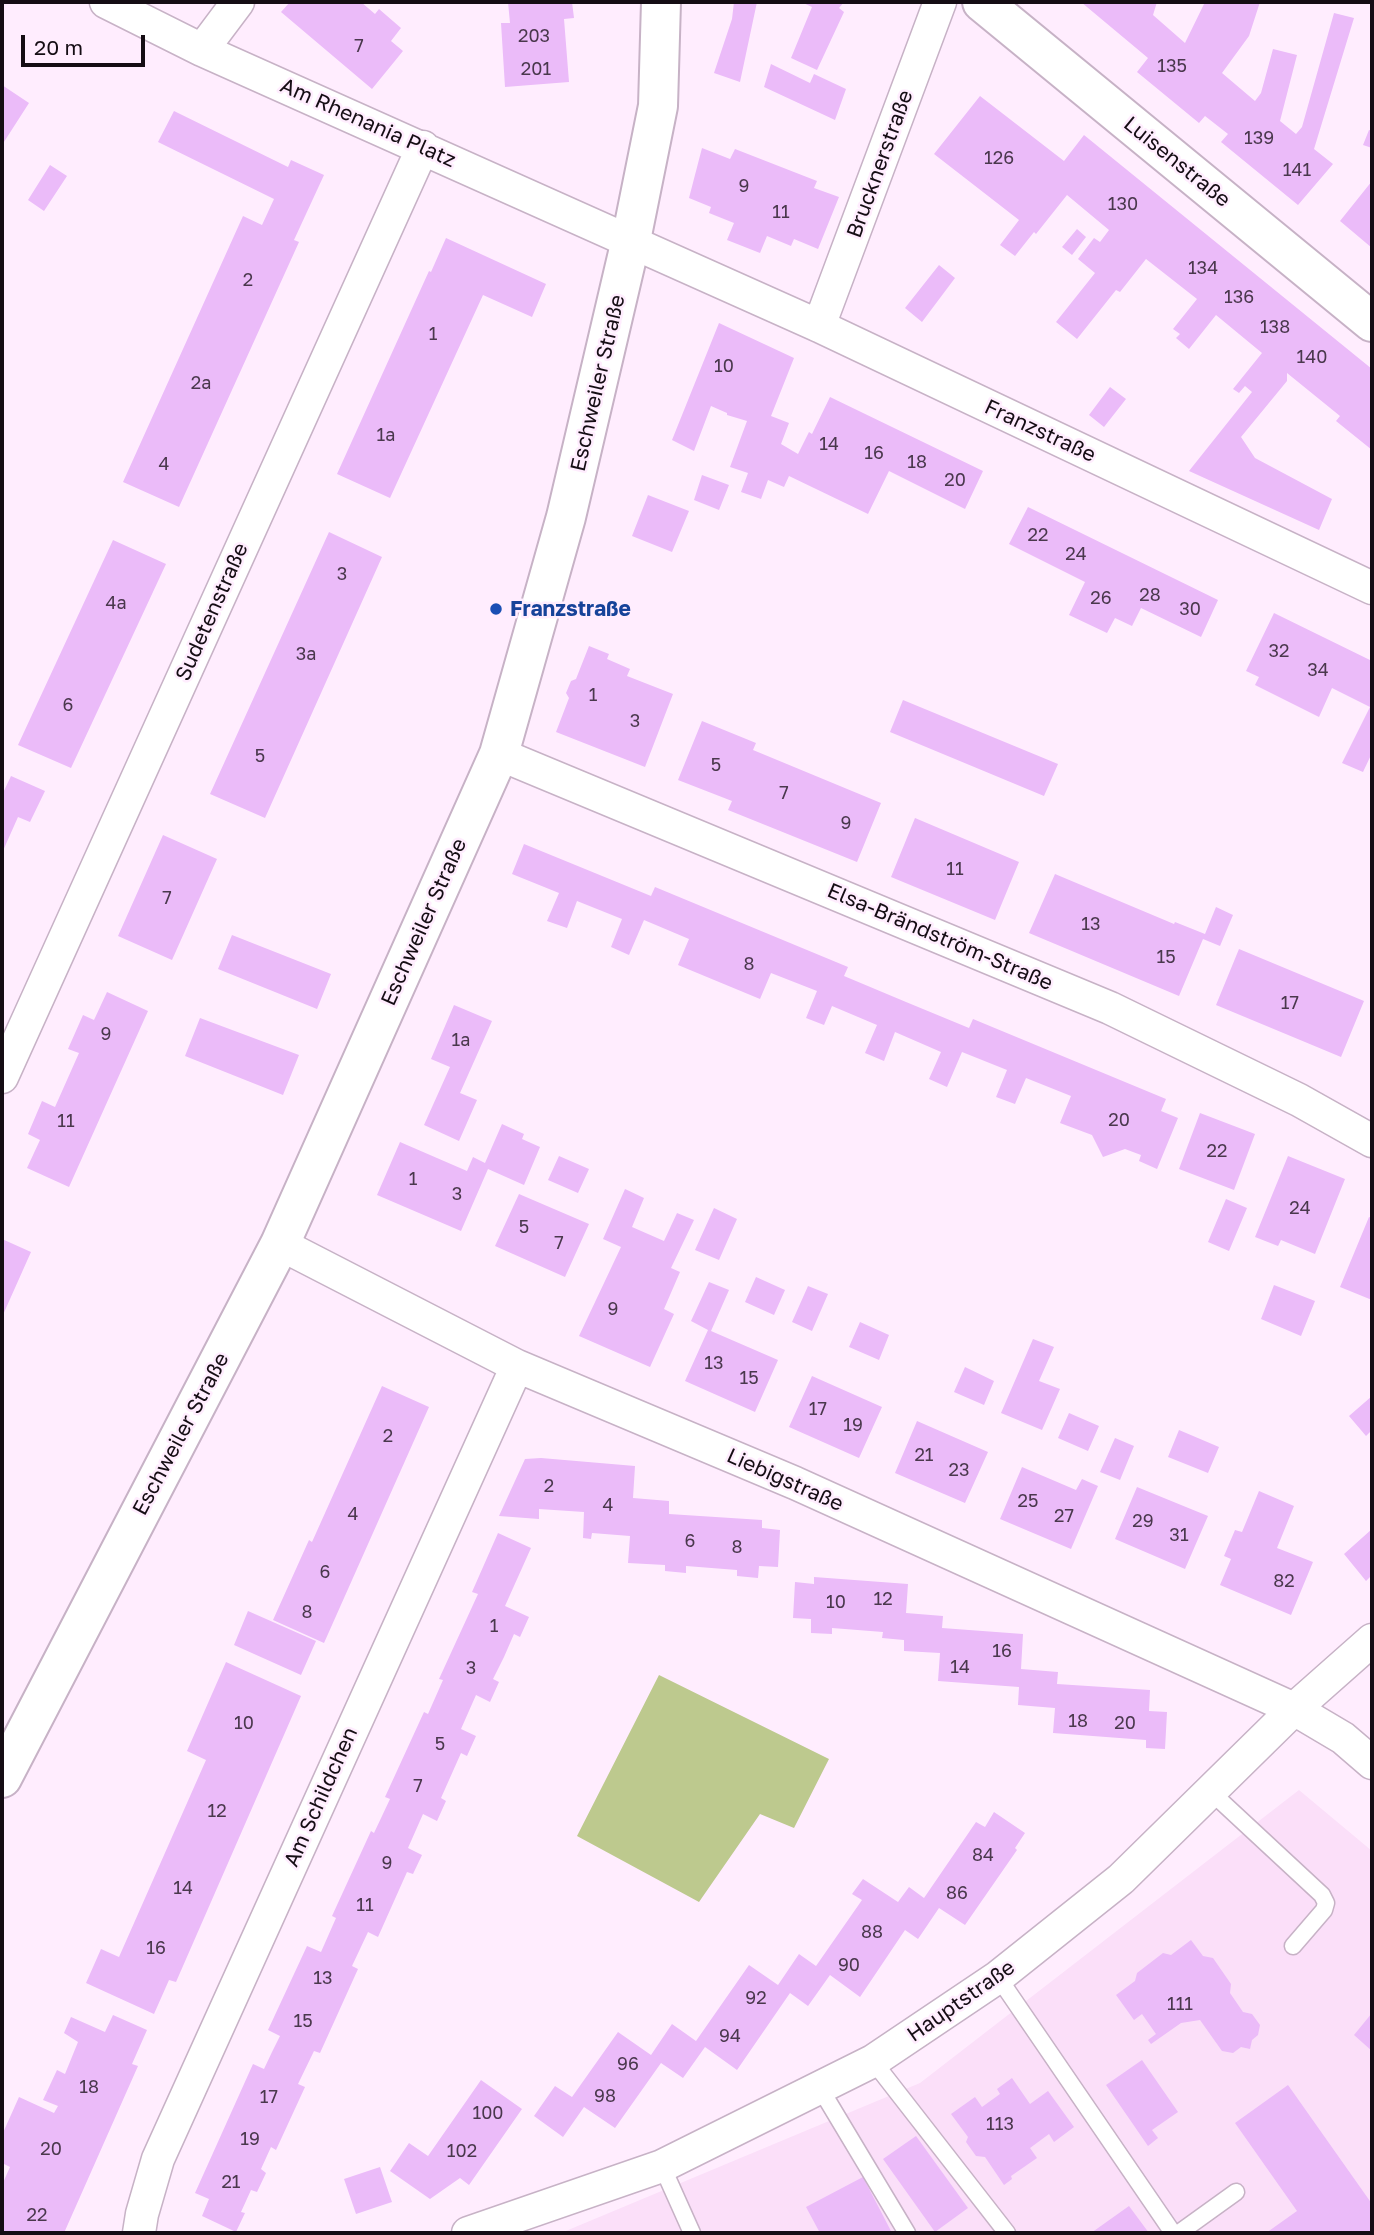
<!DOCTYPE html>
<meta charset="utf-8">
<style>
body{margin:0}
#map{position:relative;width:1374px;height:2235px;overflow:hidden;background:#ffedfe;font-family:"Golos Text",sans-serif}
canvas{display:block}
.frame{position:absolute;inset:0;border:4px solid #150d14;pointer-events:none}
.scale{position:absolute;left:21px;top:35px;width:124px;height:32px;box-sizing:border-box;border:4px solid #150d14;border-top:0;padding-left:9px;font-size:21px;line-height:24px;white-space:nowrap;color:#150d14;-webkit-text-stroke:5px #ffedfe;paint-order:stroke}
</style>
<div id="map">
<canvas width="1374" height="2235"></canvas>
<div class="frame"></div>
<div class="scale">20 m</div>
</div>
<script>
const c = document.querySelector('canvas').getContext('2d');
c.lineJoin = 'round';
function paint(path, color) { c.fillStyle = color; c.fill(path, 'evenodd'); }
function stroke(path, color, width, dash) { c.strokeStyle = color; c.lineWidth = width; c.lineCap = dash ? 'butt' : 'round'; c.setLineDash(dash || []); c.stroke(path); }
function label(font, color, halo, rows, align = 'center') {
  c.font = font + ' "Golos Text",sans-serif'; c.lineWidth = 5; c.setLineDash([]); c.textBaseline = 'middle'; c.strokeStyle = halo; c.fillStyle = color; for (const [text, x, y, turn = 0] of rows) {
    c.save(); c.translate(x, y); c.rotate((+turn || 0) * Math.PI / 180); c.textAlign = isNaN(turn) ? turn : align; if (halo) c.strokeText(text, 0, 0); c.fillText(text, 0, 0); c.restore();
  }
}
const built = new Path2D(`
 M1299 1790 1372 1851V2233H561L920 2083Z`);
const green = new Path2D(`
 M659 1675 829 1759 794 1828 760 1814 699 1902 577 1836Z`);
const building = new Path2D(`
 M290 2H361L375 14 379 9 401 28 391 41 403 51 372 89 281 12Z
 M508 2H572L574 18 564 19 569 82 505 87 501 23H510Z
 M734 2H757L740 82 714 73 732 19Z
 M801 2H844L839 8 844 12 817 70 791 58 812 7Z
 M1081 2H1157L1153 15 1185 43 1205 2H1260L1249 36 1222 73 1255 101 1261 93 1273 49 1297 55 1280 121 1296 134 1302 127 1334 13 1354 18 1314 149 1333 164 1298 205 1221 142 1228 134 1205 116 1199 123 1137 72 1148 58Z
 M771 64 810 83 814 74 846 89 835 120 764 87Z
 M2 85 29 103 2 145Z
 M980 96 1064 161 1084 135 1372 369V450L1336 421 1340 416 1287 373V381L1241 437 1255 458 1332 499 1319 530 1189 471 1252 392 1245 386 1239 393 1233 389 1262 353 1216 315 1189 349 1176 338 1180 334 1173 329 1197 299 1146 259 1120 292 1116 290 1077 339 1056 322 1095 273 1078 259 1094 238 1100 242 1109 230 1067 195 1036 234 1034 232 1015 256 1000 245 1019 220 934 154Z
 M174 111 288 167 291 160 324 175 294 240 299 242 179 507 123 482 243 216 262 225 274 199 158 142Z
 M1369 130 1372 131V148L1363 145Z
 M702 148 730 159 735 149 817 181 814 188 839 197 818 249 794 239 791 246 767 236 760 253 727 240 734 223 709 213 711 207 689 198Z
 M50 165 67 176 44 211 28 200Z
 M1372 181V248L1340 221Z
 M1077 229 1086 237 1072 255 1062 247Z
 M446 238 546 284 532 317 483 295 390 498 337 474 429 271 431 272Z
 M939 265 955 278 922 322 905 308Z
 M719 323 794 358 771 416 789 423 781 444 798 454 809 432 812 434 830 397 983 471 965 509 889 471 868 514 789 476 784 487 768 480 761 499 741 492 748 473 730 467 747 421 727 415V413L711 406 694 451 672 440Z
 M1110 387 1126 399 1104 427 1089 415Z
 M702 475 729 485 719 510 694 500Z
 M648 495 689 511 672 552 632 536Z
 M1028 507 1218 600 1201 637 1141 608 1132 626 1115 618 1107 633 1069 615 1085 582 1009 544Z
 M329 532 382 557 265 818 210 794Z
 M113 540 166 564 71 768 18 745Z
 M1274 613 1372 661V753L1363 772 1342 763 1370 707 1332 688 1319 717 1255 685 1259 677 1246 671Z
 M589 646 609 654 607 659 630 669 627 676 673 694 645 767 556 732 569 698 566 693 571 681 576 679Z
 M903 700 1058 764 1044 796 890 732Z
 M702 721 756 743 753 750 881 803 857 862 728 810 732 801 678 780Z
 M11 776 45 791 30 822 18 817 2 853V795Z
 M915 818 1019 862 995 920 891 877Z
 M163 835 217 859 172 960 118 936Z
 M524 844 651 896 655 887 848 967 844 976 906 1002 969 1028 973 1019 1166 1099 1161 1111 1178 1118 1157 1169 1139 1161 1141 1155 1125 1149 1103 1157 1092 1135 1060 1123 1071 1096 1026 1078 1015 1104 996 1097 1007 1070 962 1052 947 1087 929 1079 941 1052 895 1032 884 1061 865 1053 877 1025 832 1006 824 1025 806 1018 817 991 771 973 760 999 678 965 689 939 644 920 629 955 611 947 622 919 577 901 567 928 547 921 559 893 512 874Z
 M1055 874 1174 924 1175 922 1205 934 1216 907 1233 915 1220 946 1203 939 1179 996 1029 933Z
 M232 935 331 974 317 1009 218 969Z
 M1239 949 1364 1001 1341 1057 1216 1005Z
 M107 992 148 1011 69 1187 27 1168 40 1140 28 1134 42 1101 55 1107 79 1053 68 1049 83 1015 94 1020Z
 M454 1005 492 1021 460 1093 477 1100 459 1141 424 1125 450 1067 431 1059Z
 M200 1018 299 1055 283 1095 185 1056Z
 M1200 1113 1255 1134 1234 1190 1179 1169Z
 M502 1124 524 1134 522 1139 540 1147 524 1185 488 1169 461 1231 377 1195 400 1142 467 1171 473 1157 485 1163Z
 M559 1156 589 1169 578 1193 548 1180Z
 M1288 1156 1345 1179 1315 1254 1281 1240 1278 1246 1255 1237Z
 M625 1189 644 1198 632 1227 664 1241 677 1213 694 1220 671 1268 680 1272 664 1309 674 1314 650 1367 579 1336 621 1247 603 1239Z
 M519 1194 589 1224 565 1277 495 1246Z
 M1226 1199 1247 1208 1229 1251 1208 1242Z
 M714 1208 737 1219 719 1260 695 1250Z
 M1369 1217 1372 1218V1300L1340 1287Z
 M2 1239 31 1252 2 1317Z
 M756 1277 785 1290 774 1315 745 1302Z
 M709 1282 729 1290 711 1331 778 1360 755 1412 685 1381 708 1330 691 1321Z
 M1274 1285 1315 1301 1301 1336 1261 1319Z
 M808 1286 828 1294 812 1331 792 1322Z
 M860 1322 889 1335 879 1360 849 1347Z
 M1033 1339 1054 1347 1039 1381 1060 1389 1042 1430 1001 1413Z
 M965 1367 994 1381 984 1405 954 1392Z
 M812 1376 882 1407 859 1458 789 1427Z
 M382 1386 429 1407 324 1643 273 1620 309 1540 312 1542Z
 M1372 1396V1430L1366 1436 1349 1416Z
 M1069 1413 1099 1426 1088 1451 1058 1438Z
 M917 1421 988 1452 965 1503 895 1473Z
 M1179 1430 1219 1447 1208 1473 1168 1457Z
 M1115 1438 1134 1446 1120 1480 1100 1472Z
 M541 1458 635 1466 633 1498 669 1501V1514L762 1520V1528L780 1530 778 1567 759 1566 758 1578 737 1576V1570L686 1566V1573L665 1571V1565L628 1563 630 1536 592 1533 591 1539 583 1538 584 1512 539 1509V1519L499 1516 525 1459Z
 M1022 1467 1076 1490 1082 1479 1098 1486 1071 1549 1000 1519Z
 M1137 1487 1208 1516 1185 1569 1115 1539Z
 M1259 1491 1294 1506 1277 1548 1313 1562 1291 1615 1220 1585 1231 1559 1224 1556 1235 1530 1242 1532Z
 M1372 1529V1575L1366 1581 1344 1554Z
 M498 1533 531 1548 505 1606 529 1617 520 1637 514 1634 504 1657 493 1679 499 1682 490 1702 476 1695 461 1729 476 1736 467 1756 461 1753 441 1798 446 1801 437 1821 423 1814 408 1848 422 1855 413 1874 407 1872 378 1937 368 1932 352 1966 358 1969 320 2053 314 2051 298 2084 305 2087 276 2150 271 2147 261 2169 266 2173 257 2192 251 2190 241 2212 245 2213 236 2232 202 2216 209 2199 195 2193 253 2064 264 2069 272 2052 280 2036 268 2030 307 1946 321 1952 336 1918 332 1916 371 1831 374 1833 390 1799 385 1797 424 1712 428 1714 443 1680 439 1679 478 1594 472 1592Z
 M814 1577 908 1584 906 1613 943 1616 942 1628 1023 1634 1021 1669 1058 1672 1057 1684 1150 1690 1149 1711 1167 1712 1165 1749 1146 1748V1740L1053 1733 1055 1708 1018 1705 1019 1687 938 1681 940 1653 904 1651V1640L882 1638 883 1632 832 1628V1634L811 1633V1619L793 1618 795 1582 814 1584Z
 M248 1611 316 1641 301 1675 234 1645Z
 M226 1662 301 1696 176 1982 169 1980 154 2014 86 1983 101 1949 119 1957 206 1760 187 1751Z
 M994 1812 1025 1833 1015 1848 1017 1850 965 1925 939 1908 918 1939 905 1930 860 1997 830 1975 808 2006 790 1993 737 2070 705 2047 683 2078 661 2063 615 2128 584 2107 563 2137 534 2116 555 2086 572 2097 618 2032 651 2055 672 2024 696 2041 749 1965 778 1985 799 1954 816 1966 862 1900 852 1894 863 1879 898 1902 909 1887 924 1898 976 1822 985 1827Z
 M1191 1940 1203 1956 1213 1958 1231 1984 1230 1993 1243 2012 1252 2014 1260 2025 1258 2035 1252 2040 1250 2049 1241 2047 1233 2053 1222 2051 1200 2020 1181 2023 1151 2044 1148 2040 1156 2034 1142 2014 1134 2020 1116 1995 1135 1981 1137 1973 1163 1953 1171 1955Z
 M1372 2013V2051L1354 2035Z
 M113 2015 147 2030 132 2064 138 2066 64 2233H2V2185L10 2167 2 2163V2135L19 2097 54 2113 58 2106 43 2100 57 2070 65 2074 78 2042 64 2033 71 2017 105 2032Z
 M1142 2060 1178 2112 1152 2130 1158 2138 1148 2146 1106 2085Z
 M1012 2078 1030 2104 1048 2091 1074 2127 1054 2142 1049 2134 1030 2148 1037 2158 1011 2176 1012 2179 1004 2185 985 2157 976 2156 966 2142 968 2137 951 2114 975 2097 982 2107 1000 2094 997 2089Z
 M481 2080 522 2109 469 2185 460 2178 430 2199 390 2171 409 2143 428 2156Z
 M1288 2085 1372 2204V2233H1266L1297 2211 1235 2123Z
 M916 2136 968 2208 935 2232 883 2159Z
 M380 2167 392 2202 356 2214 344 2179Z
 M863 2177 892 2233H820L806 2207Z
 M1129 2206 1149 2233H1091Z`);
const service = new Path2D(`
 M1210 1791 1322 1895 1326 1903 1324 1910 1293 1946
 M998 1977 1173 2233
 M873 2061 1007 2233
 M820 2088 907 2233
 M662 2166 692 2233
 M1179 2233 1236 2192`);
const minor = new Path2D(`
 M106 2 202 50 819 326 1372 588
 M202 50 238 2
 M819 326 940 2
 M499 754 1110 1008 1299 1100 1372 1141
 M2 1077 423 147
 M280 1244 517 1366 795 1483 1294 1709 1343 1738 1372 1763
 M139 2233 142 2214 158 2159 517 1366
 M468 2233 662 2166 873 2061 998 1977 1121 1879 1294 1709 1372 1640`);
const tertiary = new Path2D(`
 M2 1778 280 1244 499 754 566 517 631 240 658 106 661 2`);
const secondary = new Path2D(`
 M982 2 1372 322`);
const markers = [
 [496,609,7,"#1a4fb4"]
];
const numberNames = [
 ["203",534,36],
 ["7",359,46],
 ["135",1172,66],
 ["201",536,69],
 ["139",1259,138],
 ["126",999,158],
 ["141",1297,170],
 ["9",744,186],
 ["130",1123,204],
 ["11",781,212],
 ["134",1203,268],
 ["2",248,280],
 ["136",1239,297],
 ["138",1275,327],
 ["1",433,334],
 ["140",1312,357],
 ["10",724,366],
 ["2a",201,383],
 ["1a",386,435],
 ["14",829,444],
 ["16",874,453],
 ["18",917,462],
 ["4",164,464],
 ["20",955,480],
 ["22",1038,535],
 ["24",1076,554],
 ["3",342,574],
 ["28",1150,595],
 ["26",1101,598],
 ["4a",116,603],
 ["30",1190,609],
 ["32",1279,651],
 ["3a",306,654],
 ["34",1318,670],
 ["1",593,695],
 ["6",68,705],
 ["3",635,721],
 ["5",260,756],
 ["5",716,765],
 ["7",784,793],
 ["9",846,823],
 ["11",955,869],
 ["7",167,898],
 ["13",1091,924],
 ["15",1166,957],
 ["8",749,964],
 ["17",1290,1003],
 ["9",106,1034],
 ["1a",461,1040],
 ["20",1119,1120],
 ["11",66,1121],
 ["22",1217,1151],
 ["1",413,1179],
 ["3",457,1194],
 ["24",1300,1208],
 ["5",524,1227],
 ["7",559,1243],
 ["9",613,1309],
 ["13",714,1363],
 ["15",749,1378],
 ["17",818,1409],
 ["19",853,1425],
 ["2",388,1436],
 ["21",924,1455],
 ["23",959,1470],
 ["2",549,1486],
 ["25",1028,1501],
 ["4",608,1505],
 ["4",353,1514],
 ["27",1064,1516],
 ["29",1143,1521],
 ["31",1179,1535],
 ["6",690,1541],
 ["8",737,1547],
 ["6",325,1572],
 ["82",1284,1581],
 ["12",883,1599],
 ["10",836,1602],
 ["8",307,1612],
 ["1",494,1626],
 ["16",1002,1651],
 ["14",960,1667],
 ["3",471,1668],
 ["18",1078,1721],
 ["10",244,1723],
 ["20",1125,1723],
 ["5",440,1744],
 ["7",418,1786],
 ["12",217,1811],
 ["84",983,1855],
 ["9",387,1863],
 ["14",183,1888],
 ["86",957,1893],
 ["11",365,1905],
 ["88",872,1932],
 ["16",156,1948],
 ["90",849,1965],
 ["13",323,1978],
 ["92",756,1998],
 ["111",1180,2004],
 ["15",303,2021],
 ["94",730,2036],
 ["96",628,2064],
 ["18",89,2087],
 ["98",605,2096],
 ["17",269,2097],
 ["100",488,2113],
 ["113",1000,2124],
 ["19",250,2139],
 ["20",51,2149],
 ["102",462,2151],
 ["21",231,2182],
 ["22",37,2215]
];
const streetNames = [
 ["Am Rhenania Platz",368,123,24],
 ["Luisenstraße",1177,162,39],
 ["Brucknerstraße",880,164,-70],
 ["Eschweiler Straße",598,383,-77],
 ["Franzstraße",1040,431,25],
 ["Sudetenstraße",212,612,-66],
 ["Eschweiler Straße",424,922,-66],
 ["Elsa-Brändström-Straße",940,937,23],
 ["Eschweiler Straße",181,1434,-62],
 ["Liebigstraße",785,1480,24],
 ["Am Schildchen",321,1797,-66],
 ["Hauptstraße",961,2001,-35]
];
const transitNames = [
 ["Franzstraße",510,609]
];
paint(built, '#fbdff9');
paint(green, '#bdc98e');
paint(building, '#ebbbf9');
stroke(service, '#c7b2c6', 19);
stroke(minor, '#c7b2c6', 35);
stroke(tertiary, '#c7b2c6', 42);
stroke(secondary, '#c7b2c6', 42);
stroke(service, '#fff', 16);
stroke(minor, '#fff', 32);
stroke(tertiary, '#fff', 38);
stroke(secondary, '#fff', 38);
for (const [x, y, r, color] of markers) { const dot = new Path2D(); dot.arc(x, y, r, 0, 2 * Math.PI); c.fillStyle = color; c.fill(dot); stroke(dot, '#ffedfe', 2.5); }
label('18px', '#4a384d', null, numberNames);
label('21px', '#150d14', '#ffedfe', streetNames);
label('bold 21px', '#164399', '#ffedfe', transitNames, 'left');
</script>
